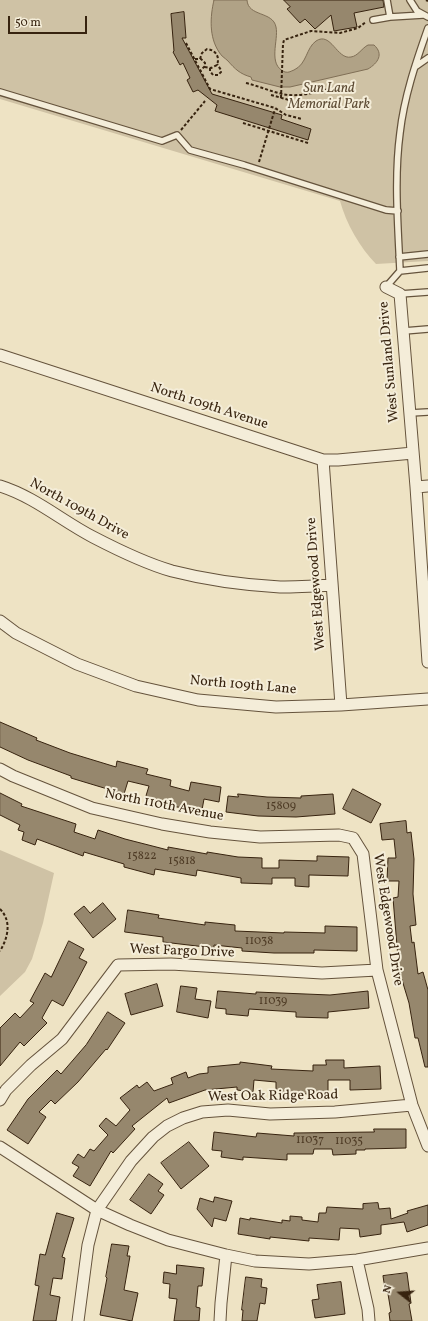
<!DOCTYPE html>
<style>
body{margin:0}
#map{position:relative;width:428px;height:1321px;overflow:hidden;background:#eee3c4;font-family:Vollkorn,serif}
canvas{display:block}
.north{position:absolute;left:380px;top:1273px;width:40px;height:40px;-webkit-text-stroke:3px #f4edd9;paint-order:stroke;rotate:287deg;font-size:11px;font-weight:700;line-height:16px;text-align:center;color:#37230f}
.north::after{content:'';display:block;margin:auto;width:14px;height:18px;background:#37230f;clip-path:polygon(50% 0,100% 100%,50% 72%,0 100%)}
.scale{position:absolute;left:8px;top:16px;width:79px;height:18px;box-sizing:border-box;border:2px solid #37230f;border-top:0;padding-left:5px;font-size:12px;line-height:14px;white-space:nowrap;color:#37230f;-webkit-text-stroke:3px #f4edd9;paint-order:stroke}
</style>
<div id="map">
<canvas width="428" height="1321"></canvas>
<div class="north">N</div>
<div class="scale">50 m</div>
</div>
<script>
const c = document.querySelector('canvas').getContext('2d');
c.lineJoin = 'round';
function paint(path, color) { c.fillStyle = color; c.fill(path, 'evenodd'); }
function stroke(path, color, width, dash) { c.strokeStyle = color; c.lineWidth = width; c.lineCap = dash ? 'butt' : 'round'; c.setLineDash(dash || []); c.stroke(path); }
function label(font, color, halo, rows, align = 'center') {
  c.font = font + ' Vollkorn,serif'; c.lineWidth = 4; c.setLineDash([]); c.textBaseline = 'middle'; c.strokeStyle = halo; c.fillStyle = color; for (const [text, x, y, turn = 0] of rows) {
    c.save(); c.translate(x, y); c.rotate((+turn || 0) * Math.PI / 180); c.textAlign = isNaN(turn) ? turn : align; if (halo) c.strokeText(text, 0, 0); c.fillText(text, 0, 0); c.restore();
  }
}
const green = new Path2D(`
 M0 0H428V261L376 264C360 248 346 223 340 201L0 99Z
 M0 850 54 873 43 923 32 959 25 972 0 996Z`);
const water = new Path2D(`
 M214 0H247C248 17 273 11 276 27 279 40 267 65 285 72 289 73 291 71 294 70 307 64 306 48 316 41 331 31 337 60 351 57 358 56 362 48 368 45H374C384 54 378 63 368 69L290 87H280L252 80 251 77C240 74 235 69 228 61 225 58 221 56 219 52 209 37 210 17 214 0Z`);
const building = new Path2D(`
 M284 0H383L384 7 354 13 357 27 334 31 331 15 315 29 305 19 300 23 287 9 290 7Z
 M184 12 186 38H182L212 94 282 115 281 119 311 129 308 140 215 111 217 105 198 90 193 92 187 80 190 78 183 63 180 65 173 52 174 51 171 14Z
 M0 722 37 738 36 740 70 753 116 767 117 761 148 769 146 774 171 780 170 786 189 791 191 782 221 787 219 802 204 799 202 810 177 807 145 799 149 786 128 781 124 794 71 778V776L28 760 0 747Z
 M353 789 381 804 371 823 343 809Z
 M0 793 22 804 21 806 76 824 74 832 95 839 98 830 125 839 168 850V847L207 854V852L238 857 262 858V868H279V860L317 861V856L349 857 348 876 309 875V887L295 886V878H272V884L241 883V878L197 870 196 876 155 869 154 875 124 867V864L84 852 83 856 37 839 35 845 22 840 24 832 18 830 20 825 0 815Z
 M238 794 267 797 301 798V796L333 794 335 814 296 817 258 816 226 812 228 796 238 797Z
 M406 821 407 833 411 832 414 859 413 894 416 925 410 926 412 943 414 942 418 974 423 972 428 990V1067H425L418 1038H415L409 1003 399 970 393 898 398 897 399 881H387L388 858H396L394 839 382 840 380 824Z
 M103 903 116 919 93 938 74 914 84 906 90 913Z
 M128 910 159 915 158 918 205 925V922L235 925V931L284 933V932L325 933V926L357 927V951L314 950V953H274L242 951V948L214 945V948L163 942V937L125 932Z
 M69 941 84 949 79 958 87 962 77 981 63 1006 52 1000 42 1018 47 1023 24 1046 20 1042 0 1066V1028L15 1013 20 1018 34 1003 30 1001 45 973 51 977Z
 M157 984 163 1006 131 1015 125 994Z
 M181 986 197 988 195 999 211 1001 208 1018 177 1012Z
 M218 991 256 994V992L330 995 368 991 369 1008 328 1012V1018L296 1017V1012L249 1009 248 1016 226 1014V1009L216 1008Z
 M108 1012 125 1023 107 1050 106 1049 78 1082 55 1104 51 1100 39 1112 46 1117 28 1144 7 1130 28 1099 57 1070 61 1074 86 1045Z
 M326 1060H344V1068L380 1066 381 1089 350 1090V1080H328V1092H308V1094L276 1092V1082L254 1080 253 1092 237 1090V1087L205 1090 169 1103 167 1098 132 1126 135 1129 113 1153 111 1151 90 1186 73 1176 79 1167 72 1163 78 1154 84 1158 90 1149 94 1151 108 1135 99 1126 106 1118 116 1126 130 1110 120 1098 137 1085 139 1088 147 1082 154 1091 173 1084 171 1078 186 1072 188 1078 199 1074 208 1073V1067L240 1064V1062L272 1066 271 1069 313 1071V1065H326Z
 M374 1129H406V1148L365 1149V1150H356V1154L333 1155 332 1149H314L313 1154H287V1160L243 1157V1160L221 1157 222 1151 212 1150 214 1132 256 1137 257 1133 294 1136V1133L374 1132Z
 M189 1142 209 1166 181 1189 161 1163Z
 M149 1174 163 1184 158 1191 164 1195 151 1214 130 1200Z
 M215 1197 232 1201 226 1221 214 1218 212 1227 197 1209 200 1198 213 1202Z
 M378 1203 379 1209 390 1208 391 1219 408 1213 407 1211 428 1205V1225L407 1232 404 1222 381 1225V1234L360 1237 359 1229 340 1228 339 1240 309 1238V1241L270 1237V1239L238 1234 240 1218 250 1220V1218L282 1223V1220L290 1221V1216L302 1217V1220L318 1222 319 1213H326L327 1207 363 1209V1204Z
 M57 1213 74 1218 62 1257 65 1258 62 1279 53 1278 50 1295 60 1297 56 1321H33L39 1286 35 1285 40 1254 45 1255Z
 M112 1244 129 1246 127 1256H130L124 1290 138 1293 132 1321 100 1315 107 1278 106 1277Z
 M177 1265 204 1268 202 1286H198L196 1307 200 1308 199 1321H174L177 1299 169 1298 170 1284 163 1283 164 1272 176 1274Z
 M407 1273 411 1303 409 1304 412 1321H390L389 1313 391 1312 387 1288 385 1289 383 1276Z
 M246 1277 262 1279 261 1287 267 1288 265 1304 260 1303 257 1321H242L243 1310H242Z
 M341 1282 345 1314 315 1318 312 1300 319 1299 317 1285Z`);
const path = new Path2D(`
 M426 0 428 1
 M186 43 210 89 275 108 286 115 302 119
 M195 59H201L205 63V66L201 70
 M200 59 202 53 207 49C216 50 220 57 217 65L211 68 204 67
 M210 68V71L213 75H218L221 72V70L217 64
 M246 83C258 86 270 91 282 94 300 98 319 91 337 87
 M271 95 311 106
 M281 98 283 44 284 40 311 31 340 33 358 28 366 22
 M243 123 308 143
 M181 130 205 101
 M259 162 275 109
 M0 909C12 921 8 938 0 951`);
const service = new Path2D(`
 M387 0 390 17 423 15
 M410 0 417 11 428 17
 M373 20 390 17
 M415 67 428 58
 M0 92 162 141 177 135 190 150 244 165 386 210 398 211
 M399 257 428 254
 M400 271 428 268
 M386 287 400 271C398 226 394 178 400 133 404 97 416 62 428 28
 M400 294 428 292
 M404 331 428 329
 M410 413 428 412`);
const minor = new Path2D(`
 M386 287 400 294 416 487 428 662
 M0 355 323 460H338L413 453
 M323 460 341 705
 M0 486C35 497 62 521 93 537 118 550 144 563 172 571 207 580 244 585 280 587 297 587 315 586 332 585
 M416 487 428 486
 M0 621 16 633 77 664 136 686 198 700 276 707 341 705 428 699
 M0 769 13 776 92 808 162 824 210 832 260 837 339 835 353 838 363 854 377 970 412 1105 428 1146
 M0 1100 6 1090 31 1065 62 1039 118 965 171 964 322 973 377 970
 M0 1147 97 1210 130 1225 168 1240 226 1255 255 1261 309 1264 357 1260 428 1248
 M357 1260 368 1309 369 1321
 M78 1321 88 1245 97 1210 131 1161 153 1137 167 1126 183 1118 202 1112 228 1110 270 1114 335 1112 412 1105
 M220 1321 221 1303 226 1255`);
const numberNames = [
 ["15809",281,807],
 ["15822",142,857],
 ["15818",182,862],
 ["11038",259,942],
 ["11039",273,1002],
 ["11037",310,1141],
 ["11035",349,1142]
];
const parkNames = [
 ["Sun Land",329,89],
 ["Memorial Park",329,105]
];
const streetNames = [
 ["West Sunland Drive",390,362,-95],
 ["North 109th Avenue",209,407,18],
 ["North 109th Drive",79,510,29],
 ["West Edgewood Drive",317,584,-94],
 ["North 109th Lane",243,686,5],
 ["North 110th Avenue",164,806,11],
 ["West Edgewood Drive",387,920,81],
 ["West Fargo Drive",182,952,2],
 ["West Oak Ridge Road",273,1097,-1]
];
paint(green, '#cfc2a5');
paint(water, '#b0a286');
stroke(water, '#806f56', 1);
paint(building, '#96876d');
stroke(building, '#37230f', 1);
stroke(service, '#65533c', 8);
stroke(minor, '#65533c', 13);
stroke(path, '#37230f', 2, [3, 2]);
stroke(service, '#f4edd9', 5.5);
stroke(minor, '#f4edd9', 11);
label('12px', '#4f3c26', null, numberNames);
label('italic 14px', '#5d4b34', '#f4edd9', parkNames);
label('14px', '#37230f', '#f4edd9', streetNames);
</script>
